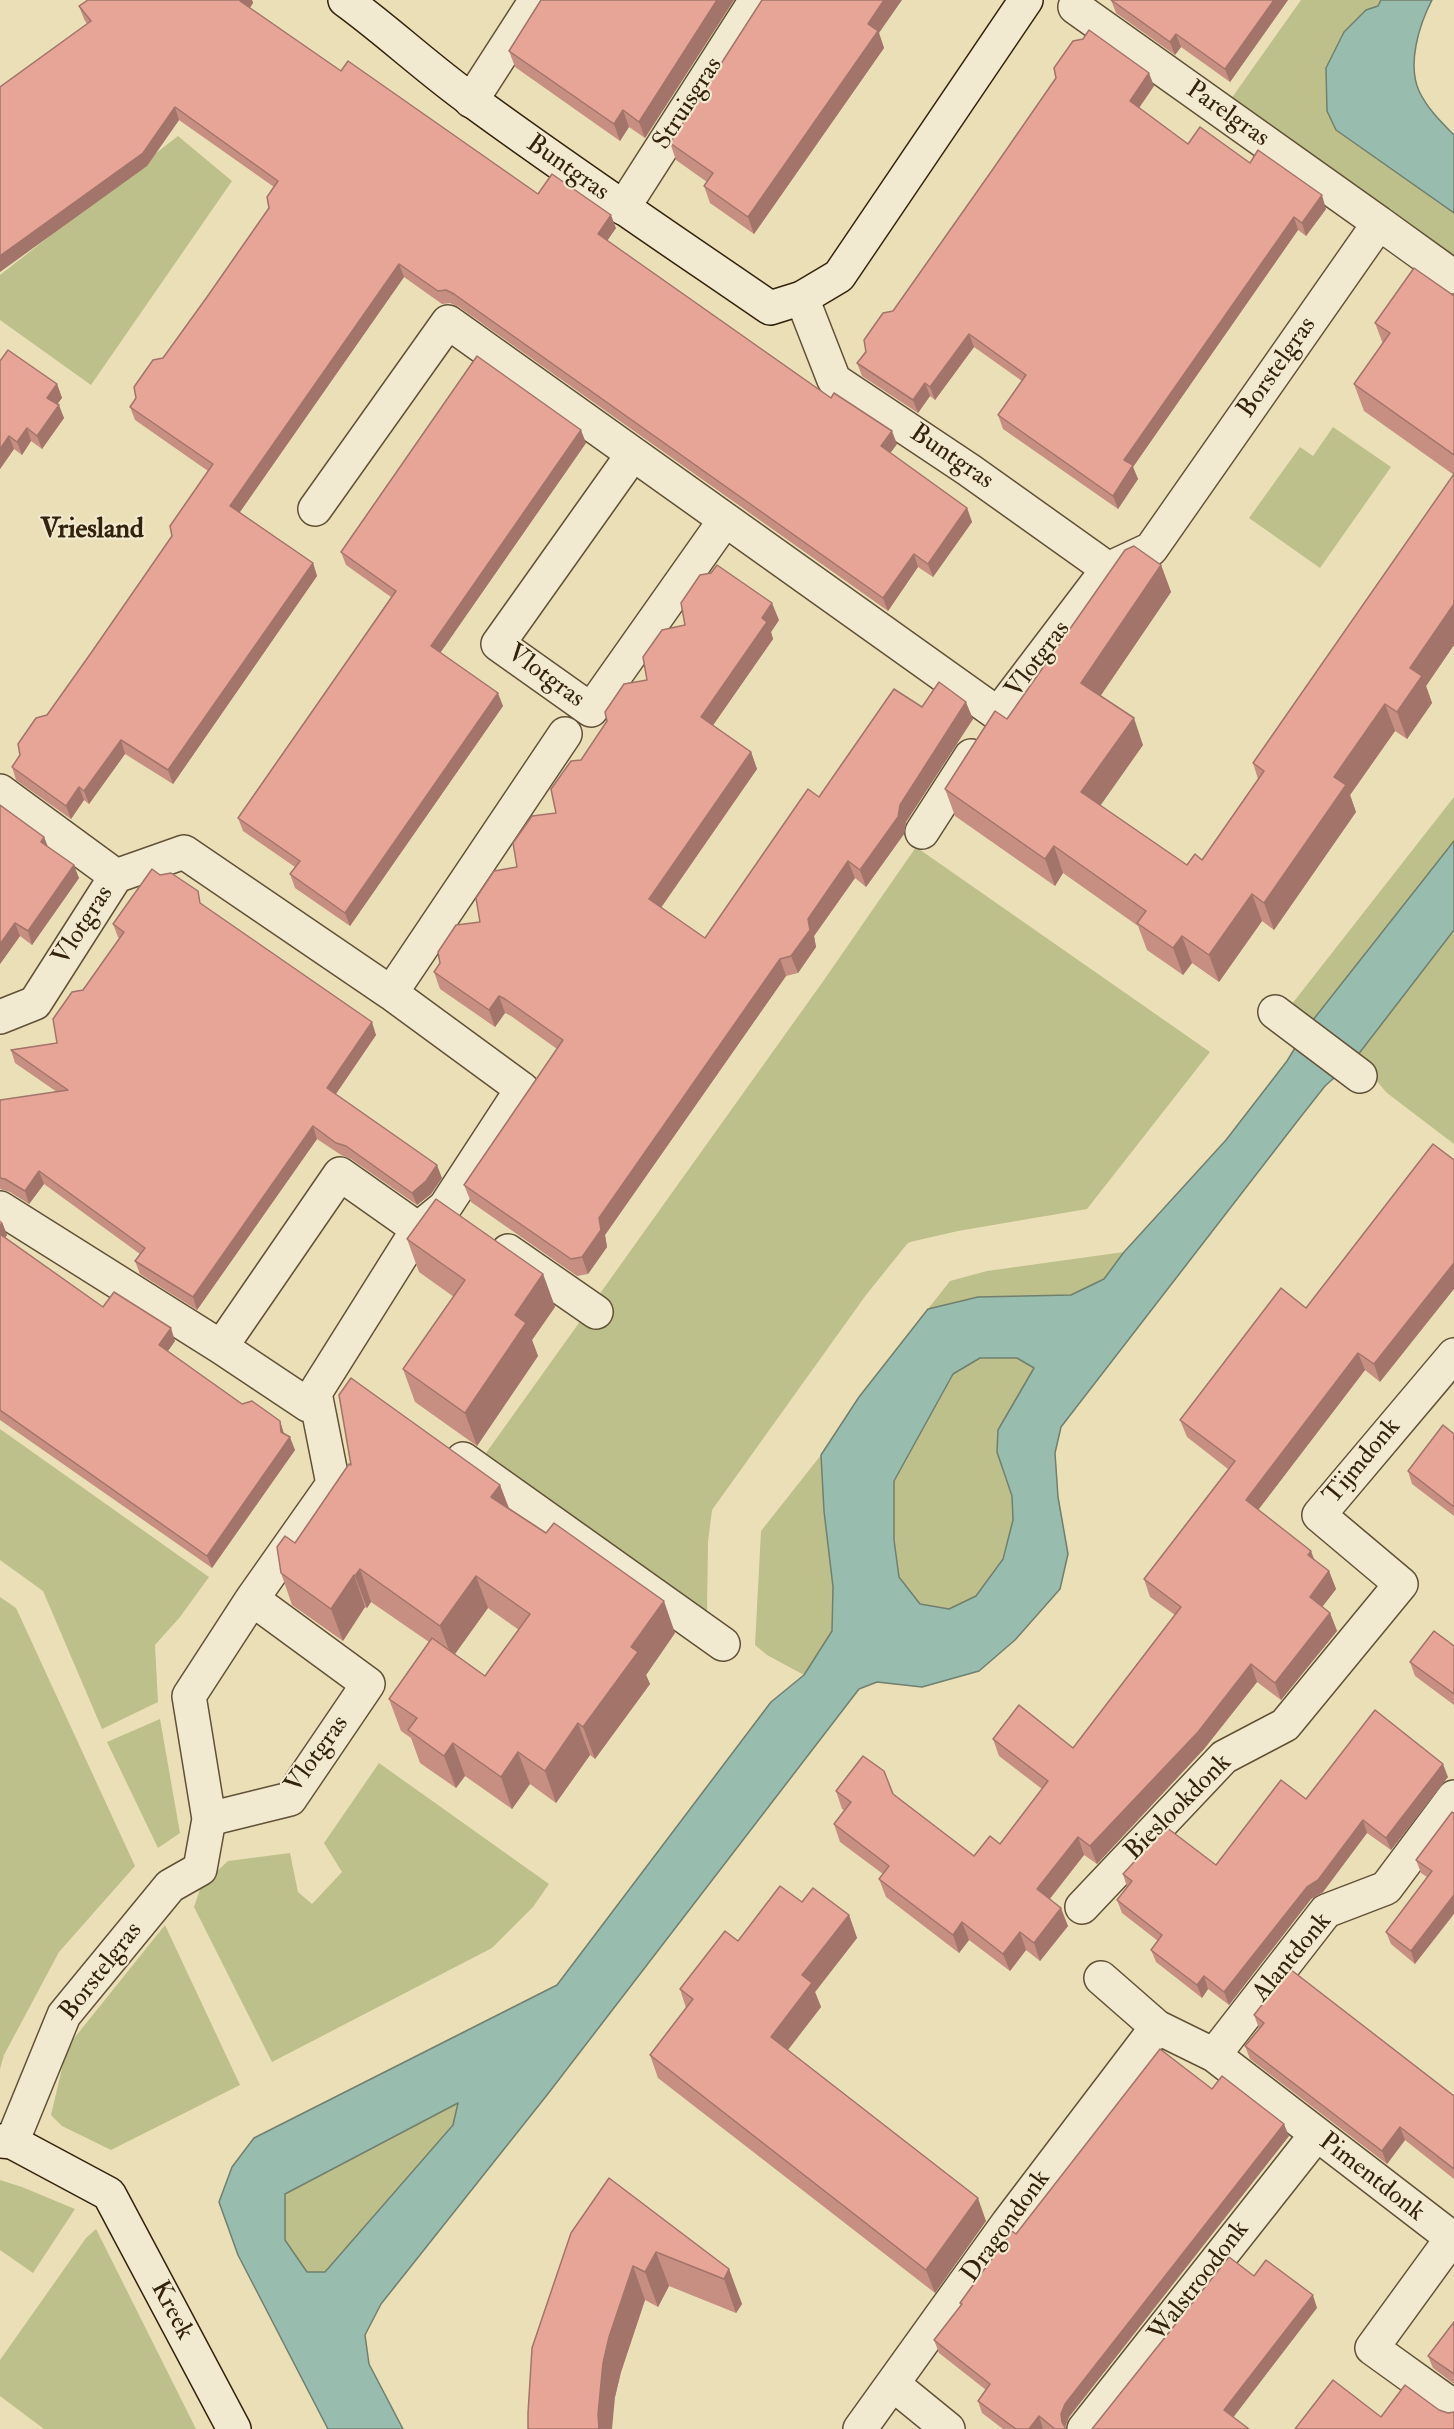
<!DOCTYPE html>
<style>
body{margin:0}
canvas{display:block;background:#ebdfb7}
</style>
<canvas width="1454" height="2429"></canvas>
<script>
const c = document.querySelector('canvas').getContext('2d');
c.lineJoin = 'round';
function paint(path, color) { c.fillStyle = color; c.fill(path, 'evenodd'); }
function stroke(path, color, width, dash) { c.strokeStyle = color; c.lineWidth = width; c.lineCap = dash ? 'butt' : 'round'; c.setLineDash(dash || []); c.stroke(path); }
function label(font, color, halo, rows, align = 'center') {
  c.font = font + ' "IM FELL Double Pica",serif'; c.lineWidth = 4.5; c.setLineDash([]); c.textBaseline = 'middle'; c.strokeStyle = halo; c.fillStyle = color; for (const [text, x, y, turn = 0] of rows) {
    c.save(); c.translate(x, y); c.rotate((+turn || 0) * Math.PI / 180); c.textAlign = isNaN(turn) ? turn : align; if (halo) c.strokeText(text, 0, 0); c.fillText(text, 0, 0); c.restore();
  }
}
const green = new Path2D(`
 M1301 0H1381L1379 6 1366 10 1336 130 1454 213V256L1231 99Z
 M178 136 232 181 91 385 0 320V275Z
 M1333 427 1391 467 1320 568 1249 518 1300 447 1313 456Z
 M1454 797V841L1309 1025 1288 1009Z
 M916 847 1210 1052 1087 1209 958 1231 910 1242 907 1244 866 1295 712 1510 708 1542 707 1613 486 1453 824 980Z
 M1454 930V1144L1387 1093 1368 1071 1354 1060Z
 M1124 1252 1104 1279 1071 1295 978 1297 928 1309 950 1281 987 1271Z
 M980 1358H1017L1034 1368 998 1430 1004 1475 1012 1496 1013 1520 1002 1559 976 1596 949 1609 920 1604 899 1577 894 1540V1481L953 1374Z
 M0 1429 209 1577 180 1617 155 1645 158 1702 102 1729 43 1591 0 1560Z
 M821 1455 824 1511 833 1587 832 1631 804 1675 767 1655 755 1645 761 1531Z
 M0 1597 16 1608 135 1866 59 1952 4 2055 0 2069Z
 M160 1719 180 1833 158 1848 107 1742Z
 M379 1763 549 1884 533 1907 492 1948 272 2062 194 1907 201 1886 228 1861 290 1853 298 1892 312 1904 342 1872 324 1843Z
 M165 1925 240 2085 111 2150 62 2126 51 2115 67 2047Z
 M459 2102 453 2124 325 2272H307L285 2240V2194Z
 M0 2180 22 2187 75 2209 33 2273 0 2250Z
 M96 2229 196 2429H44L0 2396V2360L86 2238Z`);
const water = new Path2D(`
 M1381 0H1432C1419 25 1407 64 1419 91 1427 108 1441 122 1454 135V213L1336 130 1327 111 1326 68 1344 32 1366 10 1378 6Z
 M1454 841V930L1354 1060 1325 1086 1299 1119 1061 1427 1055 1453 1058 1497 1068 1554 1060 1589 1015 1640 979 1671 922 1687 877 1682 859 1689 547 2095 381 2304 365 2335 369 2364 403 2429H328L238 2255 219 2202 232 2167 254 2138 557 1985 771 1702 804 1675 832 1631 833 1587 824 1511 821 1455 859 1397 928 1309 978 1297 1071 1295 1104 1279 1124 1252 1226 1140 1287 1061 1309 1025ZM980 1358H1017L1034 1368 998 1430 997 1452 1012 1496 1013 1520 1003 1559 976 1596 949 1609 920 1604 899 1577 894 1540V1481L953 1374ZM458 2103 453 2125 325 2272H307L285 2240V2194Z`);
const street = new Path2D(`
 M1075 7 1379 223
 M471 101 536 0
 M623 208 756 0
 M802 298 834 380 969 470 1108 569
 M633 454 498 644 591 710 725 520
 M315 509 448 322 998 714 1108 569 1151 549 1379 223 1454 277
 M0 791 116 876
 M922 832 971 756
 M391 993 565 734
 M1275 1012 1360 1076
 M0 1017 35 1003 116 876 184 852 391 993 522 1089 445 1207 418 1229 315 1393 333 1484 252 1599
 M0 1208 221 1347 308 1405 315 1393
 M508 1251 596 1312
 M221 1347 340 1174 418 1229
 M463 1459 723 1644
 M252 1599 368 1684 290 1799 209 1819 189 1696Z
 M1082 1907 1224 1757 1285 1725 1401 1584 1319 1515 1454 1355
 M1101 1978 1157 2027 1214 2055 1452 2238 1372 2348 1454 2407
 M1214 2055 1326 1911 1386 1888 1454 1797
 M12 2142 64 2015 170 1886 200 1869 209 1819
 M894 2385 948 2429
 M860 2429 1008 2223 1157 2027
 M1084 2429 1316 2135`);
const secondary = new Path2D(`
 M345 0C389 32 429 70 474 102 571 173 671 240 770 308L802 298 839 276 1026 0
 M0 2141 12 2142 109 2194 234 2429`);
const wall = new Path2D(`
 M88 0H252L253 3 250 8 341 71 538 194 616 228 607 240 897 444 890 453 967 508 972 522 933 577 918 567 888 611 459 307 450 303 442 304 404 277 240 512 313 563 317 576 173 784 125 754 89 804 84 800 71 819 16 780 12 767 172 536 208 471 135 420 130 407 269 208 274 187 179 120 147 166 87 24 84 19 79 6Z
 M541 0H734L645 138 629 127 620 141 515 67 509 51Z
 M1111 0H1288L1230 82 1181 47 1175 55 1116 13Z
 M879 33 884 48 754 234 710 203 704 186 707 182 676 160 670 143Z
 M1154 86 1139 108 1188 144 1250 163 1326 209 1306 236 1298 230 1133 467 1138 479 1118 509 1003 429 998 415 1022 381 974 347 935 400 930 396 918 413 862 376 857 363 893 311Z
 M1454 296V645L1426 686 1432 703 1407 739 1395 731 1350 795 1356 812 1274 930 1262 921 1219 982 1192 963 1183 975 1147 950 1138 926 1063 873 1055 886 955 816 945 789 1007 719 1161 565 1171 592 1100 696 1143 745 1100 805 1187 865 1202 860 1258 779 1253 763 1454 475 1364 411 1354 384 1383 344 1375 323Z
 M0 361 57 384 62 398 57 404 64 418 42 449 31 441 22 455 14 449 0 469Z
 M586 443 440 653 503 706 350 926 295 888 290 874 295 867 243 831 238 818 391 597 346 565 341 552Z
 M779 620 771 632 773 639 713 725 751 752 757 769 661 908 705 938 819 797 922 707 973 719 906 822 904 834 866 887 855 878 814 936 816 947 798 973 786 976 605 1235 607 1247 588 1274 577 1276 471 1202 464 1185 557 1049 511 1016 505 1013 495 1027 440 989 434 972 480 922 556 813 581 760 647 680Z
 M0 805 44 837 48 847 79 878 32 945 20 936 0 964Z
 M203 905 376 1035 336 1094 442 1178 431 1194 417 1205 351 1159 341 1155 317 1139 197 1310 140 1274 135 1261 140 1254 44 1184 29 1204 10 1192 0 1189V1100L57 1092 15 1063 11 1050 57 1043 83 990 120 939 118 937 113 924Z
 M1433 1144 1380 1382 1365 1370 1258 1510 1315 1560 1329 1571 1336 1589 1322 1607 1330 1613 1337 1631 1281 1700 1257 1682 1204 1749 1097 1864 1084 1855 1050 1899 1068 1926 1040 1961 1026 1950 1010 1971 969 1940 959 1953 886 1897 879 1879 883 1874 840 1842 834 1824 844 1810 842 1809 836 1791 893 1794 974 1856 1000 1844 1042 1789 999 1756 993 1739 1073 1748 1175 1615 1150 1597 1144 1579 1228 1469 1187 1437 1180 1420 1306 1308Z
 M0 1220 2 1222 7 1235 5 1238 103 1307 175 1341 168 1351 242 1404 280 1421 284 1434 295 1450 212 1568 0 1420Z
 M407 1239 543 1274 555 1307 532 1340 538 1356 477 1446 415 1402 403 1369 454 1297 419 1272Z
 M1454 1434V1516L1412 1484 1408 1471Z
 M500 1485 509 1508 675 1633 646 1675 650 1684 595 1759 590 1755 556 1803 530 1784 512 1809 465 1776 456 1788 420 1763 411 1738 401 1731 389 1699 429 1642 371 1602 367 1608 365 1607 343 1641 292 1605 281 1573 295 1543ZM488 1608 519 1630 485 1676 455 1654Z
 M1454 1646V1705L1415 1676 1410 1662Z
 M1448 1777 1391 1850 1367 1833 1323 1892 1311 1899 1229 2005 1208 1989 1202 1998 1156 1962 1151 1950 1158 1941 1122 1913 1117 1900 1127 1887 1123 1874 1216 1865 1306 1799Z
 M1454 1813 1415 1964 1391 1944 1386 1932 1427 1877 1421 1873 1416 1860Z
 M802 1902 849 1915 857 1938 815 1992 821 2007 788 2050 986 2221 935 2293 658 2078 650 2055 686 2008 680 1989Z
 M1254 2015 1454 2096V2179L1405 2140 1387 2164 1250 2059 1245 2046 1259 2028Z
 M1212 2089 1289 2136 1069 2417 1065 2427 1066 2429H1003L982 2413 978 2401 986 2390 939 2353 934 2340 961 2306 960 2303 1016 2234Z
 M609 2178 729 2269 742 2304 736 2313 669 2286 658 2307 645 2300 621 2372 615 2397Z
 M1454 2322V2384L1433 2368 1428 2356Z`);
const shadedWall = new Path2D(`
 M241 0H252L253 3 245 14 240 1Z
 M717 0H734L645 138 639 122Z
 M884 0H902L879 33 884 48 754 234 748 217 868 24Z
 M1274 0H1288L1230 82 1225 69Z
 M1176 34 1181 47 1175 55 1170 42Z
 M1149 73 1154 86 1134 115 1130 101Z
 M175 107 179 120 147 166 0 272V256Z
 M623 110 629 127 620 141 614 124Z
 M1322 195 1326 209 1306 236 1302 223Z
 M611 215 616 228 603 247 598 234Z
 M1294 217 1298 230 1133 467 1138 479 1118 509 1113 496 1124 460Z
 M399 264 404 277 235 519 230 506Z
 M969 334 974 347 935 400 930 387Z
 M925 383 930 396 918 413 913 400Z
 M57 384 62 398 52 411 47 398Z
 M59 405 64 418 42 449 37 436Z
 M27 428 31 441 22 455 17 442Z
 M581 430 586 443 436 659 431 646Z
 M892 431 897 444 886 459 881 446Z
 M9 436 14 449 0 469V449Z
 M967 508 972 522 933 577 928 564Z
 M914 554 918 567 888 611 883 598Z
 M313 563 317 576 173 784 168 770Z
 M1161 565 1171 592 1091 710 1081 683Z
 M772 603 779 620 771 632 773 639 707 734 701 717 762 618Z
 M1454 604V645L1426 686 1432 703 1407 739 1397 712 1410 668Z
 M498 693 503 706 350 926 345 913Z
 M966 702 973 719 906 822 904 834 866 887 860 870 900 805Z
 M1385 704 1395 731 1350 795 1356 812 1274 930 1264 903 1334 777Z
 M1134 718 1143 745 1091 819 1081 792Z
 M121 740 125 754 89 804 84 791Z
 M751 752 757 769 655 916 649 899Z
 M79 787 84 800 71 819 66 806Z
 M44 837 49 850 41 842Z
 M1054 846 1063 873 1055 886 1045 859Z
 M848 861 855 878 814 936 816 947 798 973 791 956 808 919Z
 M74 865 79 878 32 945 28 931Z
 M1252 894 1262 921 1219 982 1209 955Z
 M15 923 20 936 0 964V944Z
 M1182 936 1192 963 1183 975 1173 948Z
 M780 959 786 976 605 1235 607 1247 588 1274 582 1257 599 1218Z
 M499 996 505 1013 495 1027 489 1010Z
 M372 1022 376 1035 331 1101 327 1088Z
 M313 1126 317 1139 197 1310 193 1297Z
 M437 1165 442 1178 431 1194 417 1205 412 1193Z
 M39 1171 44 1184 29 1204 25 1191Z
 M2 1222 7 1235 0 1244V1225Z
 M1454 1263V1289L1380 1382 1374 1364Z
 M543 1274 555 1307 532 1340 538 1356 477 1446 465 1413 515 1315Z
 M171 1328 175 1341 163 1358 159 1345Z
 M1358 1353 1365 1370 1252 1518 1246 1500Z
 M280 1421 284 1434 290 1437 295 1450 212 1568 207 1556 281 1432Z
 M500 1485 512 1517 491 1497Z
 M1311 1551 1318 1569 1308 1555Z
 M360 1569 371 1602 367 1608 355 1576Z
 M1329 1571 1336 1589 1316 1615 1310 1597Z
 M354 1575 365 1607 343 1641 331 1609Z
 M476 1576 488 1608 452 1658 440 1626Z
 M664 1601 675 1633 646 1675 650 1684 595 1759 583 1727 631 1647Z
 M1330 1613 1337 1631 1281 1700 1275 1683Z
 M1251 1664 1257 1682 1204 1749 1097 1864 1090 1846Z
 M578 1723 590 1755 556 1803 545 1771Z
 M453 1743 465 1776 456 1788 444 1756Z
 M518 1752 530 1784 512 1809 501 1777Z
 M1443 1764 1448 1777 1391 1850 1386 1838Z
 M1363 1820 1367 1833 1323 1892 1311 1899 1229 2005 1224 1992 1307 1887Z
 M1078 1837 1084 1855 1043 1907 1037 1889Z
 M1454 1895V1914L1415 1964 1411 1951Z
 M1061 1908 1068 1926 1040 1961 1034 1943Z
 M849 1915 857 1938 815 1992 821 2007 780 2060 771 2037 802 1975Z
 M962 1922 969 1940 959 1953 953 1935Z
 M1020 1932 1026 1950 1010 1971 1003 1954Z
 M1204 1976 1208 1989 1202 1998 1197 1985Z
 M1284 2124 1289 2136 1069 2417 1065 2427 1066 2429 1062 2422 1061 2414 1065 2404Z
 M1400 2127 1405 2140 1387 2164 1382 2151Z
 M978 2198 986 2221 935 2293 926 2270Z
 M656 2252 669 2286 658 2307 645 2272Z
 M633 2266 645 2300 621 2372 615 2397 612 2429H599L598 2414 603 2363 609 2337Z
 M729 2269 742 2304 736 2313 724 2279Z
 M1313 2295 1317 2308 1229 2423 1224 2410Z
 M1039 2416 1043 2429H1029Z`);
const building = new Path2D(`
 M88 0H241L240 1 341 71 348 61 538 194 552 174 611 215 598 234 831 398 834 393 892 431 881 446 967 508 928 564 914 554 883 598 454 294 446 290 438 291 399 264 230 506 313 563 168 770 121 740 84 791 79 787 66 806 12 767 20 755 18 744 36 718 47 715 91 653 172 536 170 526 213 464 130 407 136 398 134 387 153 360 163 358 207 297 269 208 267 197 278 181 175 107 143 153 0 256V87L91 21 79 6Z
 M541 0H717L639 122 623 110 614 124 509 51Z
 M762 0H884L868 24 878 31 748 217 704 186 713 173 670 143Z
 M1111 0H1274L1225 69 1176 34 1170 42Z
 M1089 30 1149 73 1130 101 1188 144 1200 127 1250 163 1258 150 1322 195 1302 223 1294 217 1124 460 1133 465 1113 496 998 415 1026 375 969 334 930 387 925 383 913 400 857 363 866 352 864 340 883 313 893 311 993 169 1056 78 1054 68 1073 41 1083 39Z
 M1414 268 1454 296V455L1354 384 1390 333 1375 323Z
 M8 350 57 384 47 398 59 405 37 436 27 428 17 442 9 436 0 449V361Z
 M477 356 581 430 431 646 498 693 345 913 290 874 300 861 238 818 396 591 341 552Z
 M1454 474V604L1410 668 1422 676 1397 712 1385 704 1334 777 1346 785 1321 821 1264 903 1252 894 1209 955 1182 936 1173 948 1137 923 1146 911 1054 846 1045 859 945 789 995 711 1007 719 1125 550 1134 546 1161 565 1081 683 1134 718 1081 792 1187 865 1195 854 1202 860 1264 771 1253 763Z
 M717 565 772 603 762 618 767 622 701 717 751 752 649 899 705 938 808 789 819 797 894 689 922 707 939 682 966 702 900 805 898 817 860 870 848 861 808 919 810 930 791 956 780 959 599 1218 601 1230 582 1257 571 1259 464 1185 563 1040 505 999 499 996 489 1010 434 972 440 963 438 952 456 925 480 922 476 898 494 871 517 867 513 843 532 816 556 813 551 789 571 761 581 760 607 721 605 712 624 684 647 680 643 657 662 630 685 625 681 603 700 575 711 573Z
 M0 805 44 837 41 842 74 865 28 931 15 923 0 944Z
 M152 869 160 875 171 873 198 891 200 903 372 1022 327 1088 437 1165 426 1181 412 1193 346 1146 336 1143 313 1126 193 1297 135 1261 145 1248 39 1171 25 1191 5 1179 0 1178V1100L68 1090 11 1050 57 1043 53 1019 72 992 83 990 124 932 113 924Z
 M1433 1144 1454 1160V1263L1374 1364 1358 1353 1246 1500 1311 1551 1308 1555 1329 1571 1310 1597 1330 1613 1275 1683 1251 1664 1198 1732 1090 1846 1078 1837 1037 1889 1061 1908 1034 1943 1020 1932 1003 1954 962 1922 953 1935 879 1879 889 1866 834 1824 851 1802 836 1791 863 1756 884 1771 893 1794 974 1856 990 1836 1000 1844 1048 1781 993 1739 1019 1705 1073 1748 1181 1607 1144 1579 1235 1461 1180 1420 1281 1288 1306 1308Z
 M436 1199 543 1274 515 1315 526 1323 465 1413 403 1369 465 1280 407 1239Z
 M0 1234 103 1307 114 1292 171 1328 159 1345 242 1404 252 1401 280 1421 281 1432 290 1437 207 1556 0 1410Z
 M351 1378 500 1485 491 1497 546 1533 554 1523 664 1601 631 1647 638 1652 583 1727 578 1723 545 1771 518 1752 501 1777 453 1743 444 1756 408 1730 417 1718 389 1699 432 1638 485 1676 530 1614 476 1576 440 1626 360 1569 355 1576 354 1575 331 1609 281 1573 277 1547 285 1536 295 1543 349 1464 351 1465 339 1395Z
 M1443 1425 1454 1434V1507L1408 1471Z
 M1434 1631 1454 1646V1694L1410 1662Z
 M1375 1710 1443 1764 1386 1838 1363 1820 1318 1880 1307 1887 1224 1992 1204 1976 1197 1985 1151 1950 1162 1935 1117 1900 1132 1881 1123 1874 1166 1827 1216 1865 1281 1780 1306 1799Z
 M1452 1812 1454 1813V1895L1411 1951 1386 1932 1432 1871 1416 1860Z
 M780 1886 802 1902 813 1888 849 1915 802 1975 812 1983 771 2037 978 2198 926 2270 650 2055 693 1999 680 1989 725 1931 738 1941Z
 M1290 1969 1454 2096V2169L1400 2127 1382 2151 1245 2046 1264 2023 1254 2015Z
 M1160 2049 1212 2089 1222 2076 1284 2124 1065 2404 1061 2414 1062 2422 1066 2429H1055L1039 2416 1029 2429H1016L978 2401 990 2384 934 2340 962 2304 960 2303 1012 2231 1016 2234Z
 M609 2178 729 2269 724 2279 656 2252 645 2272 633 2266 609 2337 603 2363 598 2414 599 2429H528V2413L532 2348 571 2233Z
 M1229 2257 1254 2276 1266 2260 1313 2295 1224 2410 1249 2429H1092Z
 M1454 2322V2374L1428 2356Z
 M1333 2380 1381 2417 1405 2385 1439 2410 1448 2413 1454 2412V2429H1295Z`);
const streetNames = [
 ["Struisgras",689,104,-57],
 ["Parelgras",1227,115,35],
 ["Buntgras",567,169,35],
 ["Borstelgras",1278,368,-55],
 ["Buntgras",951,458,34],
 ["Vlotgras",1039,660,-53],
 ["Vlotgras",545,677,36],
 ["Vlotgras",84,926,-57],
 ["Tijmdonk",1363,1462,-50],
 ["Vlotgras",318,1755,-54],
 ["Bieslookdonk",1179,1808,-45],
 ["Alantdonk",1293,1958,-50],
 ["Borstelgras",102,1972,-52],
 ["Pimentdonk",1371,2178,38],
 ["Dragondonk",1007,2227,-54],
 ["Walstroodonk",1200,2282,-52],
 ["Kreek",171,2311,62]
];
const quarterNames = [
 ["Vriesland",92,531]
];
paint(green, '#bdc08a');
paint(water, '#98bdaf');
stroke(water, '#707f6e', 1.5);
stroke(street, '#615137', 36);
stroke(secondary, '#33220c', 36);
stroke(street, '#f2ead0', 33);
stroke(secondary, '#f2ead0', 33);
paint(wall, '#c78e82');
paint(shadedWall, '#a2746a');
paint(building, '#e7a597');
stroke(building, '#a2746a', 1.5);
label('26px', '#33220c', '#f2ead0', streetNames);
label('bold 28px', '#33220c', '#f2ead0', quarterNames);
</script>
